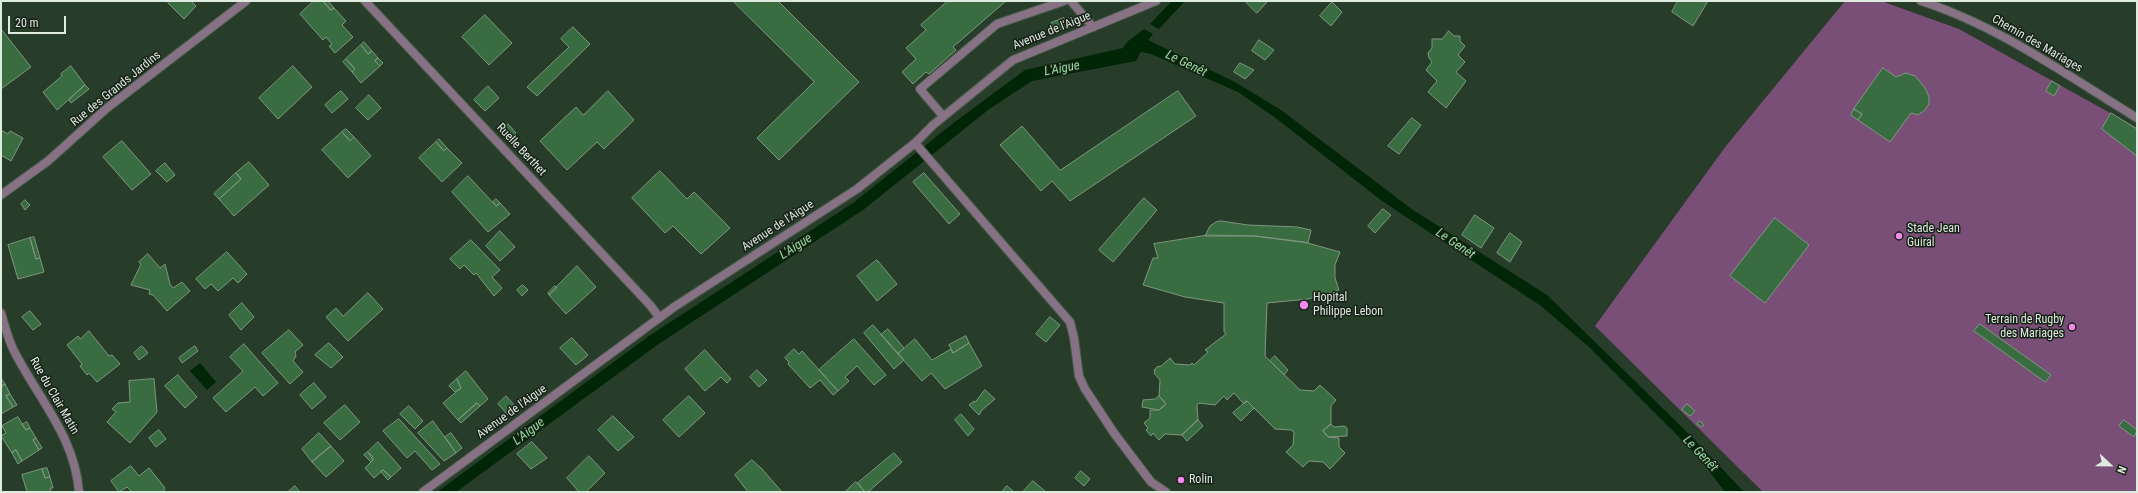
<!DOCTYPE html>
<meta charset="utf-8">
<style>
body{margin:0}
#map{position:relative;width:2138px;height:493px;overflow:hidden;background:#273d2a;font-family:"Roboto Condensed",sans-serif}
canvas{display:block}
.frame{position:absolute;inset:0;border:2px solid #deebdf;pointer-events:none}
.north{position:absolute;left:2090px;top:445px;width:40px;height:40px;-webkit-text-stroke:3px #172118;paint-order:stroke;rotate:112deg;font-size:11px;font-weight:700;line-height:16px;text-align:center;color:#deebdf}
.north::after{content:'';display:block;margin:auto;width:14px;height:18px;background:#deebdf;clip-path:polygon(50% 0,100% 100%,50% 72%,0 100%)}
.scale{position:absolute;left:8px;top:16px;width:58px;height:18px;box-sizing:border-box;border:2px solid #deebdf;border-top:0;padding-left:5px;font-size:12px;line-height:14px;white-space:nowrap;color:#deebdf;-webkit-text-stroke:3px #172118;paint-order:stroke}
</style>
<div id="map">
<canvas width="2138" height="493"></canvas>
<div class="frame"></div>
<div class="north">N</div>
<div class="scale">20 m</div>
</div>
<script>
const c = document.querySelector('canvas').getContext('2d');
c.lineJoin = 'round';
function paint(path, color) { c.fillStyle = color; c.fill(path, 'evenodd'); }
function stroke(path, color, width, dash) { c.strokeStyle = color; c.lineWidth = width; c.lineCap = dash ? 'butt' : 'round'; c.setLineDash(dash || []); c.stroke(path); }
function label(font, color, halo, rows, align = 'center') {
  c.font = font + ' "Roboto Condensed",sans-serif'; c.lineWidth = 3; c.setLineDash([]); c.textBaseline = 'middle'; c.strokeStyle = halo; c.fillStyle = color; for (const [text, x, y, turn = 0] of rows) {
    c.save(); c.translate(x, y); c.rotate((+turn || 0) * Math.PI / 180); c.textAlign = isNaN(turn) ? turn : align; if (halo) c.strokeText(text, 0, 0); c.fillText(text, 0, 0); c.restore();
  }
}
const green = new Path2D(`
 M1845 1H1881L1959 29 2137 128V492H1763L1595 326 1726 146Z`);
const water = new Path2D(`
 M1172 1H1185L1159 29 1150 24Z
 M1144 29 1153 34 1148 40 1235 82 1281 110 1413 210 1547 295 1692 437 1744 492H1725L1700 459 1676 434 1589 347 1541 306 1382 201 1277 119 1238 92 1151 54 1141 52 1136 61 1032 81 988 110 863 210 660 343 456 492H437L649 336 853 203 956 121 1025 70 1123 48 1127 42Z
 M200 363 216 382 207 390 190 371Z`);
const building = new Path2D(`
 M170 1H194L192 2 196 6 184 19 168 3Z
 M314 1H323L331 10 334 8 346 21 342 25 353 37 335 53 329 46 332 44 326 37 323 40 300 14Z
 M323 1H328L334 8 331 10Z
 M733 1H778L859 82 779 160 757 138 814 82Z
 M948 1H1006L953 47 956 50 929 74 926 72 913 84 902 72 916 59 906 48 926 30 921 25Z
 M1245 1H1268L1257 13Z
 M1678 1H1708L1693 26 1672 12Z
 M1332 2 1342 12 1331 26 1320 16Z
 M485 15 512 43 489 65 462 37Z
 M1064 18 1067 27 1054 32 1051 23Z
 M573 27 590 44 537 96 527 87 569 47 561 39Z
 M1 29 31 67 1 89Z
 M1449 31 1454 36H1460V41L1465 46 1458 55 1465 62 1456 72 1466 81 1446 108 1428 92 1437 81 1426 70 1432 62 1429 58 1428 53 1432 48V39H1442Z
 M1259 40 1274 50 1265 60 1252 51Z
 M364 42 372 51 368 54 361 45Z
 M361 45 368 54 372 51 378 58 375 61 380 66 361 83 352 72 355 69 346 59Z
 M378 58 383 63 380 66 375 61Z
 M346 59 355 69 352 72 343 62Z
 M1240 63 1254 70 1245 79 1234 72Z
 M71 66 85 85 57 110 43 92 62 76 61 74Z
 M293 66 312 87 278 119 259 98Z
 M1883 68 1896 77 1906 73 1915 76 1925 88 1929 97V104L1925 110 1918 115 1911 113 1890 142 1858 120 1862 114 1854 109Z
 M2052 81 2060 86 2054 96 2046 91Z
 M85 85 89 89 71 103 69 100Z
 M488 86 499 98 485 111 474 100Z
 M341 91 348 99 332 113 325 105Z
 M608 91 634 120 604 149 597 142 567 170 540 141 576 107 583 115Z
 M1178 91 1196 116 1070 201 1052 181 1041 191 1000 145 1022 126 1060 170Z
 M369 95 381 108 368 120 356 108Z
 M1854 109 1862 114 1858 120 1851 115Z
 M2111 113 2137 129V156L2102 129Z
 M1412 118 1421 125 1399 154 1388 146Z
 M508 124 516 133 511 138 503 129Z
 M346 129 354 137 350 141 342 132Z
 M1 130 8 134 10 131 23 138 11 161 1 155Z
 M342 132 350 141 354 137 371 156 348 178 322 150Z
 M439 139 447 148 444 151 436 142Z
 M122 141 151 174 132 190 103 157Z
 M436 142 444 151 447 148 462 163 442 182 419 158Z
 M249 162 269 185 234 216 219 199 241 179 236 173Z
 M165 163 175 175 167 182 156 171Z
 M660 171 687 199 694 192 730 228 701 254 673 226 665 233 632 198Z
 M236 173 241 179 219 199 214 194Z
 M924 173 960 214 949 224 913 182Z
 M468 176 496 206 500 203 510 214 488 232 452 192Z
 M1144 198 1157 210 1113 262 1099 250Z
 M496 199 500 203 496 206 493 202Z
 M25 200 30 205 25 210 21 204Z
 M1383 209 1391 215 1375 233 1368 226Z
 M1475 215 1494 228 1481 248 1462 235Z
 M1775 218 1809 245 1765 303 1730 276Z
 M1221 221 1248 225 1297 227 1311 230 1308 243 1255 236H1205L1210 226 1216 222Z
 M500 231 515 247 500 261 486 246Z
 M1510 233 1522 242 1510 262 1497 253Z
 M1208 235 1255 236 1304 242 1340 252 1335 265V278L1339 290 1308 299 1267 303 1265 356 1300 390 1314 391 1320 385 1336 400 1331 406V424L1323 431 1328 437 1339 438V447L1345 453 1330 469 1323 462 1309 461 1303 467 1286 452 1293 445 1294 432 1291 430 1275 429 1247 401 1244 404 1234 393 1227 400 1224 396 1215 405 1199 403 1197 405 1198 420 1182 435 1165 434 1159 440 1153 433 1151 436 1146 430 1148 428 1144 423 1150 418V410H1159L1166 404 1159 396 1160 380 1154 373 1155 371 1154 370 1158 366 1160 367 1170 358 1175 364 1190 365 1192 363 1194 365 1208 352 1205 350 1226 334 1224 332V303L1185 297 1143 285 1153 258H1158L1154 244Z
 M34 237 40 258 36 259 30 238Z
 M30 238 36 259 40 258 44 272 18 279 8 245Z
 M471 240 500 270 492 277 502 288 494 296 476 273 474 275 464 265 460 269 450 259Z
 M227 252 247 274 238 283 233 278 218 291 211 284 205 289 196 279Z
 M148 254 160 268 165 264 170 284 173 288 182 282 190 291 167 311 153 295 149 294 150 290 131 285 141 264 139 262Z
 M877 260 897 284 877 301 857 276Z
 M577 266 596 287 566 314 549 295Z
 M523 285 528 290 522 296 517 290Z
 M555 286 557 288 549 295 548 293Z
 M368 293 383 309 348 341 326 317 336 308 343 316Z
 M242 303 254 317 241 330 229 315Z
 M30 311 41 324 33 330 22 317Z
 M1050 317 1060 325 1046 342 1036 334Z
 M1980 324 2051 375 2045 382 1974 331Z
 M873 325 904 360 894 369 864 333Z
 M888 329 904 348 898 354 881 335Z
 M289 330 303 345 295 352 296 356 293 361 303 372 290 384 262 353Z
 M89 331 109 356 112 355 120 364 97 382 89 373 87 375 80 366 82 364 67 345 78 336 80 339Z
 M966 336 969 343 953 353 949 345Z
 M572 338 588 355 576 365 560 348Z
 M854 339 886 375 874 385 857 366 845 377 849 381 838 391 819 370Z
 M915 339 932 360 951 349 953 353 969 343 982 366 945 389 931 373 922 381 898 354Z
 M329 343 343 357 331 368 315 355Z
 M244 344 278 383 263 396 255 387 226 412 213 398 243 371 230 357Z
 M142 346 148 353 139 360 134 353Z
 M195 346 198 351 182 363 179 358Z
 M794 349 799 354 802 351 838 391 833 395 820 380 810 388 788 364 789 362 785 358Z
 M705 350 731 379 727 383 721 377 705 391 685 369Z
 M1275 356 1288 370 1284 375 1270 361Z
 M757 370 767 380 759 387 750 377Z
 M466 371 488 399 480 406 477 403 458 420 443 403 461 388 457 379Z
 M178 375 197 397 185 408 165 386Z
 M1 378 5 384 1 387Z
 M154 379 157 412 130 443 107 422 116 412 112 409 118 403 130 402 129 381Z
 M457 379 461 388 455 392 449 386Z
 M314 383 326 397 312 409 300 395Z
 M5 384 10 394 6 396 13 407 1 414V387Z
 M985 390 995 399 982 410 979 415 969 405 974 401 975 402Z
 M10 394 17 405 13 407 6 396Z
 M506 396 517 408 508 415 498 404Z
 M689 396 705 413 679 437 663 420Z
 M1159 396 1166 404 1159 410 1142 407 1143 400 1155 399Z
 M1247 401 1254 408 1241 421 1233 413Z
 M477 403 480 406 461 423 458 420Z
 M1687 404 1695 411 1690 416 1682 410Z
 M345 405 360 422 340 440 324 423Z
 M409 406 423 421 415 429 400 414Z
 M961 414 974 429 968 436 955 420Z
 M613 416 634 437 618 451 598 430Z
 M18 417 26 430 30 428 36 438 33 440 39 450 22 461 16 450 12 453 1 436 6 433 2 426Z
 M399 419 440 464 432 470 415 451 407 458 383 431Z
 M1198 420 1203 426 1187 441 1182 435Z
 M2124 420 2137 430 2134 437 2119 426Z
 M433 421 456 453 444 461 418 433Z
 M1700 421 1704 425 1701 427 1697 424Z
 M27 422 30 428 26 430 22 425Z
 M1331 424 1334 427 1344 426 1347 428V436L1328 437 1323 431Z
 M159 430 166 439 156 447 149 438Z
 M319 433 331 446 312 462 302 449Z
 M451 433 462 448 456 453 445 437Z
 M36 438 42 448 39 450 33 440Z
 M378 442 401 468 391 477 383 470 374 478 365 468 373 460 368 452Z
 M532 442 547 458 531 469 517 454Z
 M331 446 344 461 326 477 312 462Z
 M16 450 22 461 18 464 12 453Z
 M368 452 373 457V460L371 462 364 455Z
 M894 453 902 462 868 492H865L858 483Z
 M589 456 605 473 586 492H579L567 478Z
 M752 460 762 469 782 492H748L735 475Z
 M131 466 139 476 149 468 165 488 164 490 165 492H132L127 487 119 492 111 481Z
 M47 468 50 477 45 478 42 469Z
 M42 469 45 478 50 477 53 488H50L51 492H27L22 475Z
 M383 470 391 477 388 480 381 472Z
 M1081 471 1090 479 1084 486 1075 478Z
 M1033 481 1046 492H1023Z
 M856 482 865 492H845Z
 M295 486 300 492H288Z
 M1007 486 1014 492H1002Z`);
const service = new Path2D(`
 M1071 1 1093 27
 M943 116 920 89 997 24 1064 1
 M915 143 1070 322 1074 338 1079 376 1085 389 1114 433 1151 482 1166 492`);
const minor = new Path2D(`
 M365 1 650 305 659 317
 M1921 1C1999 26 2068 76 2137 118
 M1 195 48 161 107 108 246 1
 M1 313C5 326 8 339 14 351 38 398 75 437 79 492
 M423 492 674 307 857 189 915 143 933 125 1013 60 1156 1`);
const markers = [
 [1899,236,4,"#f589ee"],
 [1304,305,5,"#f589ee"],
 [2072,327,4,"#f589ee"],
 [1181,480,4,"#f589ee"]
];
const streetNames = [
 ["Avenue de l'Aigue",1052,31,-22],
 ["Chemin des Mariages",2037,44,30],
 ["Rue des Grands Jardins",116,89,-39],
 ["Ruelle Berthet",521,150,47],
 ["Avenue de l'Aigue",778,226,-33],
 ["Rue du Clair Matin",54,396,60],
 ["Avenue de l'Aigue",512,412,-36]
];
const poiNames = [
 ["Stade Jean",1907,229],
 ["Guiral",1907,243],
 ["Hopital",1313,298],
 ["Philippe Lebon",1313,312],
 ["Terrain de Rugby",2064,320,"right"],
 ["des Mariages",2064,334,"right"],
 ["Rolin",1189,480]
];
const waterNames = [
 ["Le Genêt",1186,64,26],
 ["L'Aigue",1062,69,-11],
 ["Le Genêt",1455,244,34],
 ["L'Aigue",796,247,-33],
 ["L'Aigue",529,432,-37],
 ["Le Genêt",1700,454,46]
];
paint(green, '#7a4f77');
paint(water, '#002507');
paint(building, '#3a6c41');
stroke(building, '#7e9780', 1);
stroke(service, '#445947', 10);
stroke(minor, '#445947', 10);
stroke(service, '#877184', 8);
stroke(minor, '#877184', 8);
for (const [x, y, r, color] of markers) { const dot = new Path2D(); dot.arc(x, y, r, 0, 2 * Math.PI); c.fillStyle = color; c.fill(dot); stroke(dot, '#172118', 1.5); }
label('12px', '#deebdf', '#172118', streetNames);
label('12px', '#deebdf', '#172118', poiNames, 'left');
label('italic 13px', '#94dd9c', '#172118', waterNames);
</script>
